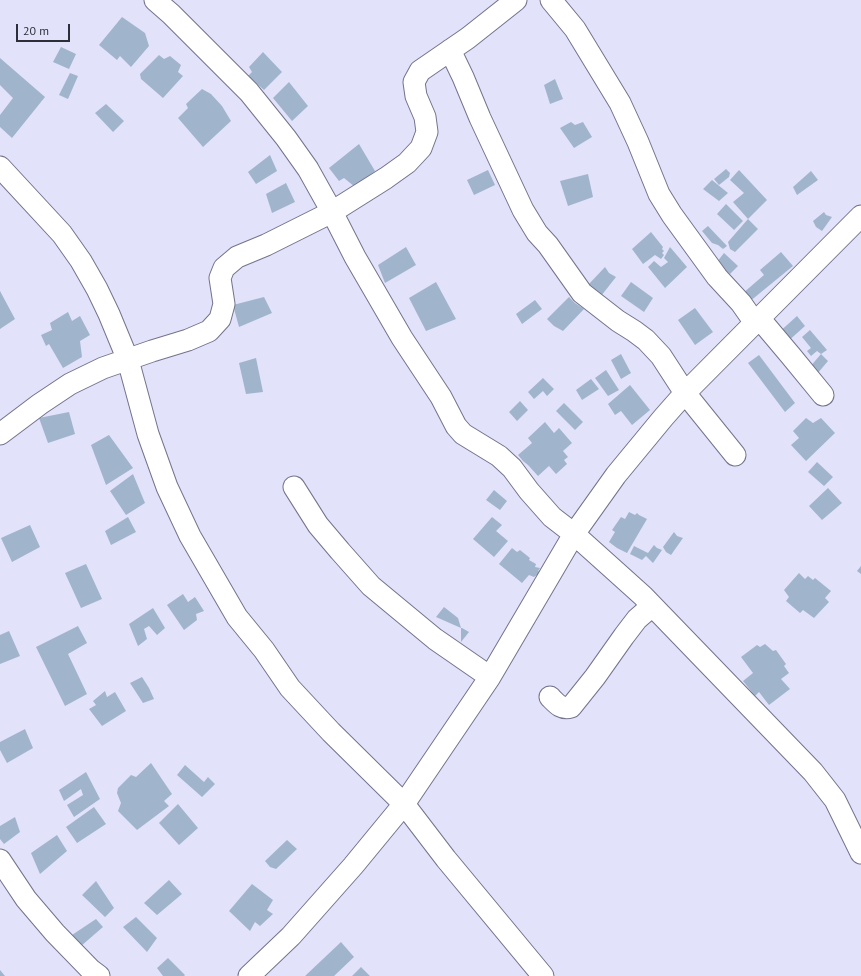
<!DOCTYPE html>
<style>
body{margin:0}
#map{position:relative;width:861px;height:976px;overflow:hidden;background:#e2e2fa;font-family:"PT Sans",sans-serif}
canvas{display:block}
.scale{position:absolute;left:16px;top:24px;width:54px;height:18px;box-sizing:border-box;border:2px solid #2d2e39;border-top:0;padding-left:5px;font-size:12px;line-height:14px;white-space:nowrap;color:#2d2e39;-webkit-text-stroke:3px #e2e2fa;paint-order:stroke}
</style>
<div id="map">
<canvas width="861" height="976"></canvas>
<div class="scale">20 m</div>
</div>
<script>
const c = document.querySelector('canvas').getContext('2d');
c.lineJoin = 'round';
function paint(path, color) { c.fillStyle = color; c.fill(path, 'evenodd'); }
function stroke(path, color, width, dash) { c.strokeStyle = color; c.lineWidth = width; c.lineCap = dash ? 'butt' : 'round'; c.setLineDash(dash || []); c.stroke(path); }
const building = new Path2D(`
 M122 17 145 33 149 46 131 67 120 56 117 60 99 45Z
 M61 47 76 54 69 69 53 62Z
 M263 52 282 72 264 90 248 76 252 72 249 67Z
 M159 55 164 59 170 56 181 65 178 72 183 76 163 98 141 79 140 74Z
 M0 58 45 97 12 138 0 127V115L13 98 0 85Z
 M70 73 78 76 68 99 59 95Z
 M555 79 563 99 550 104 544 85Z
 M289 82 308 106 292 121 273 98Z
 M202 89 211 94 222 106 231 121 203 147 178 118 188 108 186 104Z
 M106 104 124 121 113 132 95 113Z
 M571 122 575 125 583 122 592 137 574 148 560 128Z
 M359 144 375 171 355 187 344 178 339 181 329 168Z
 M270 155 277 171 256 184 248 172Z
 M726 169 730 173 729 177 719 185 714 179Z
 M488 170 495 185 474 195 467 180Z
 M739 170 767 200 748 219 733 202 744 193 730 180Z
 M811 171 818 180 797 195 793 187Z
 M588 174 593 197 568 206 560 181Z
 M712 180 728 193 719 201 703 189Z
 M286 183 295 202 272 213 266 194Z
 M726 204 743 221 734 230 717 214Z
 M824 212 826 215 832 217 822 231 816 227 813 221Z
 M748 219 758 229 735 252 730 249 728 242Z
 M708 226 727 246 723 249 718 245 712 243 702 231Z
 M651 232 663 247 662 249 664 251 662 253 664 255 661 259 655 255 643 264 632 249Z
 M406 247 416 265 385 283 378 265Z
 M670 247 687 267 665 288 648 267 654 261 661 267 668 262 664 258Z
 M781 252 793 266 749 302 742 294 764 275 760 270Z
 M724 253 738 266 730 274 717 262Z
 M605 267 609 273 616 277 601 296 594 291 589 284Z
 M436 282 456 319 426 331 409 298Z
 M631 282 653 298 644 312 621 296Z
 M0 291 15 319 0 329Z
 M264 297 272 313 239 327 233 305Z
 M569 297 575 303 584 309 563 331 554 326 547 319Z
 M535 300 542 309 522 324 516 314Z
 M695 308 713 332 695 345 678 320Z
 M68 312 72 321 80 316 90 335 80 341 82 357 63 368 49 344 46 346 41 335 52 330 50 323Z
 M797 316 805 326 786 343 777 334Z
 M810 330 827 350 821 354 817 351 811 356 807 351 811 348 802 337Z
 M621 354 631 373 621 379 611 360Z
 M821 354 828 361 817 374 809 368Z
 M759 355 795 403 785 412 748 363Z
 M256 358 263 392 246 394 239 363Z
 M606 370 619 390 608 396 595 378Z
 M543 378 554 389 547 396 543 391 534 399 528 392Z
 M591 379 599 389 582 400 576 390Z
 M630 385 650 410 632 425 621 411 615 415 608 404Z
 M520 401 528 410 517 421 509 412Z
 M564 403 583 422 575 430 556 411Z
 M69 412 75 434 48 443 39 418Z
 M806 418 813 423 821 418 835 433 806 461 791 445 799 438 793 431Z
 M545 422 554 433 559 428 572 443 563 451 568 457 564 460 567 464 556 474 549 466 538 476 528 465 523 461 518 455 532 443 528 438Z
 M109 435 133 468 106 485 91 445Z
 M817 462 833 477 824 486 808 472Z
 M133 474 145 503 126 515 110 491Z
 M828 488 842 503 822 520 809 506Z
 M494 490 507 501 500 510 486 500Z
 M629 512 635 515 637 513 639 515 647 519 627 553 617 548 609 542 615 532 612 530 621 517 625 519Z
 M128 517 136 532 111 545 105 531Z
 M492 517 502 525 496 531 508 541 494 557 473 539Z
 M30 525 40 547 12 562 1 538Z
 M674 532 677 536 683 538 671 555 666 552 663 547Z
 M654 545 657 548 662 550 653 563 646 556 642 560 630 554 634 546 648 553Z
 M512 548 517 552 520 550 530 558 529 560 536 564 535 567 540 568 538 571 541 572 540 576 537 575 534 577 529 575 522 583 499 564Z
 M86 564 102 599 81 608 65 573Z
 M861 566V574L857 571Z
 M799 573 805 579 808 576 813 580 815 578 831 591 825 598 829 602 814 618 803 610 800 613 786 601 789 597 784 590Z
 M183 594 188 602 195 597 204 611 196 614 197 620 184 630 167 605Z
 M444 607 458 618 461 628H462L469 632 461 642V628L436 617Z
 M153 608 165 628 157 635 149 626 144 629 147 639 138 646 129 624Z
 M78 626 87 643 68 654 87 694 65 706 36 647Z
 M9 631 20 656 0 664V635Z
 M765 644 773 651 776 650 786 664 784 666 789 673 781 679 790 689 769 705 759 692 755 696 743 681 753 673 741 657 757 645 760 647Z
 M142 677 149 688 154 699 143 703 130 683Z
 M105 691 107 697 115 692 126 711 102 726 89 709 96 705 93 701Z
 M25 729 33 748 7 763 0 750V742Z
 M151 763 172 794 164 801 169 806 137 830 118 811 121 803 117 793 118 788 131 775 136 777Z
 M185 765 204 782 208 777 215 784 202 797 177 775Z
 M86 772 100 799 74 817 67 805 83 795 81 789 64 801 59 790Z
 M178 804 198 828 179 845 159 823Z
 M94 807 106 824 77 843 66 827Z
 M15 817 20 832 4 844 0 839V826Z
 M57 835 67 851 40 874 31 853Z
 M287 840 297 849 276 869 270 867 265 861Z
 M169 880 182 894 157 915 144 903Z
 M96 881 114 908 105 917 82 895Z
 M252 884 273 900 267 910 273 914 260 926 255 922 250 931 229 911Z
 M136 917 157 938 147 952 123 927Z
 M96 919 103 927 81 946 72 935Z
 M341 942 354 957 334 976H305Z
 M168 958 185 975 184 976H163L157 968Z
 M361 967 370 976H352Z
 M0 970 5 976H0Z`);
const minor = new Path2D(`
 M155 0 171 14 249 92 286 138 308 169 332 212 355 257 402 338 441 397 456 426 463 434 499 456 512 468 529 491 552 517 574 534 613 569 643 596 813 772 835 800 861 853
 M551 0 575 29 620 103 638 142 659 194 672 215 717 277 741 303 755 323
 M450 50 463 77 480 118 523 210 537 233 548 245 582 293 618 321 634 331 646 340 661 356 685 393 735 455
 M0 167 62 234 81 261 97 289 109 314 128 360 148 434 167 487 190 536 237 617 264 650 290 688 331 732 404 804 446 859 543 976
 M759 318 791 356 823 395
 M0 434 40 404 70 384 103 368 152 351 188 340 209 331 220 319 224 304 220 278 224 268 237 257 266 245 332 212 386 178 407 163 421 148 427 132 425 117 416 96 414 82 420 71 468 38 516 0
 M294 487 318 525 340 551 371 586 435 639 490 677
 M550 697C556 703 561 710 571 707L595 677 624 636 637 619 652 606
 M0 860 26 899 55 933 91 970 99 976
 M249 976 291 936 353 866 404 804 490 677 574 534 616 475 663 418 685 393 861 216`);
paint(building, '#a0b5cc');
stroke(minor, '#73738d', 23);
stroke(minor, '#fff', 21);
</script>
